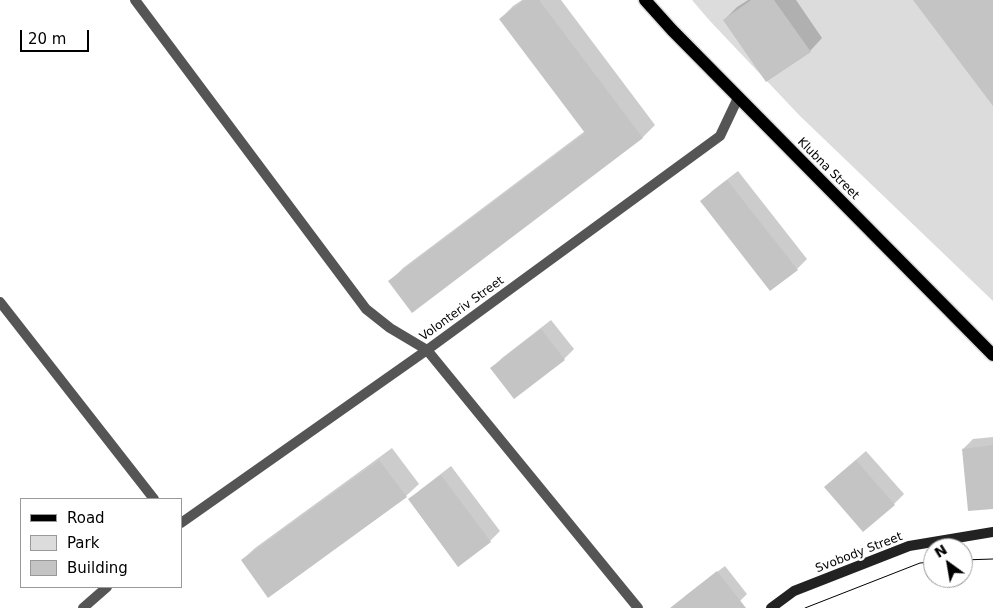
<!DOCTYPE html>
<style>
body{margin:0}
#map{position:relative;width:993px;height:608px;overflow:hidden;background:#fff;font-family:"DejaVu Sans",sans-serif}
canvas{display:block}
.legend{position:absolute;left:20px;top:498px;width:162px;height:90px;box-sizing:border-box;background:#fff;border:1px solid #999;margin:0;padding:6px 9px;list-style:none;font-size:15px;color:#000}
.legend li{display:flex;align-items:center;gap:10px;height:25px}
.legend b{width:25px;border:1px solid #999}
.north{position:absolute;left:923px;top:538px;width:50px;height:50px;box-sizing:border-box;background:#fff;border:1px solid #999;border-radius:50%;rotate:328deg;font-size:14px;font-weight:700;line-height:20px;text-align:center;color:#000}
.north::after{content:'';display:block;margin:auto;width:18px;height:22px;background:#000;clip-path:polygon(50% 0,100% 100%,50% 72%,0 100%)}
.scale{position:absolute;left:20px;top:30px;width:69px;height:22px;box-sizing:border-box;border:2px solid #000;border-top:0;padding-left:6px;font-size:15px;line-height:18px;white-space:nowrap;color:#000;-webkit-text-stroke:4px #fff;paint-order:stroke}
</style>
<div id="map">
<canvas width="993" height="608"></canvas>
<ul class="legend">
<li><b style="height:6px;background:#000"></b>Road</li>
<li><b style="height:14px;background:#dcdcdc"></b>Park</li>
<li><b style="height:14px;background:#c4c4c4"></b>Building</li>
</ul>
<div class="north">N</div>
<div class="scale">20 m</div>
</div>
<script>
const c = document.querySelector('canvas').getContext('2d');
c.lineJoin = 'round';
function paint(path, color) { c.fillStyle = color; c.fill(path, 'evenodd'); }
function stroke(path, color, width, dash) { c.strokeStyle = color; c.lineWidth = width; c.lineCap = dash ? 'butt' : 'round'; c.setLineDash(dash || []); c.stroke(path); }
function label(font, color, halo, rows, align = 'center') {
  c.font = font + ' "DejaVu Sans",sans-serif'; c.lineWidth = 5; c.setLineDash([]); c.textBaseline = 'middle'; c.strokeStyle = halo; c.fillStyle = color; for (const [text, x, y, turn = 0] of rows) {
    c.save(); c.translate(x, y); c.rotate((+turn || 0) * Math.PI / 180); c.textAlign = isNaN(turn) ? turn : align; if (halo) c.strokeText(text, 0, 0); c.fillText(text, 0, 0); c.restore();
  }
}
const green = new Path2D(`
 M692 0H993V301L800 116 709 20Z`);
const shadow = new Path2D(`
 M522 0H561L655 125 643 137 412 311 390 281 403 268 585 131 500 19 513 6Z
 M748 0H796L822 38 810 51 724 20 737 7Z
 M738 171 807 259 797 269 702 201 712 191Z
 M551 320 574 349 564 359 492 368 502 358Z
 M993 437V508L963 449 973 439Z
 M392 448 419 484 406 496 242 560 255 548Z
 M866 451 904 494 894 504 836 477Z
 M451 466 500 531 490 541 410 500 420 490Z
 M725 566 747 594 740 601 731 608H682L685 596Z`);
const building = new Path2D(`
 M524 0H539L643 138 412 313 388 281 585 133 499 19Z
 M751 0H774L811 52 766 82 723 20Z
 M913 0H993V106Z
 M727 180 798 270 770 291 700 201Z
 M541 329 565 360 514 399 490 368Z
 M993 445V509L968 511 962 449Z
 M379 460 407 497 268 598 241 560Z
 M856 460 895 505 863 532 824 487Z
 M441 475 491 542 458 567 408 499Z
 M717 571 746 608H670Z`);
const street = new Path2D(`
 M135 0 366 309 390 328 427 350 638 608
 M0 302 154 499
 M181 523 427 350 720 136 738 98
 M83 608 107 587`);
const secondary = new Path2D(`
 M771 608 794 591 909 546 993 532`);
const primary = new Path2D(`
 M645 0 672 30 993 355`);
const tram = new Path2D(`
 M963 560 993 559
 M805 608 920 563 933 562`);
const streetNames = [
 ["Klubna Street",828,169,45],
 ["Volonteriv Street",462,309,-36],
 ["Svobody Street",859,553,-21]
];
paint(green, '#dcdcdc');
paint(shadow, '#0003');
paint(building, '#c4c4c4');
stroke(primary, '#dbdbdb', 15);
stroke(street, '#555', 10);
stroke(secondary, '#222', 10);
stroke(primary, '#000', 12);
stroke(tram, '#000', 1);
label('12px', '#000', '#fff', streetNames);
</script>
